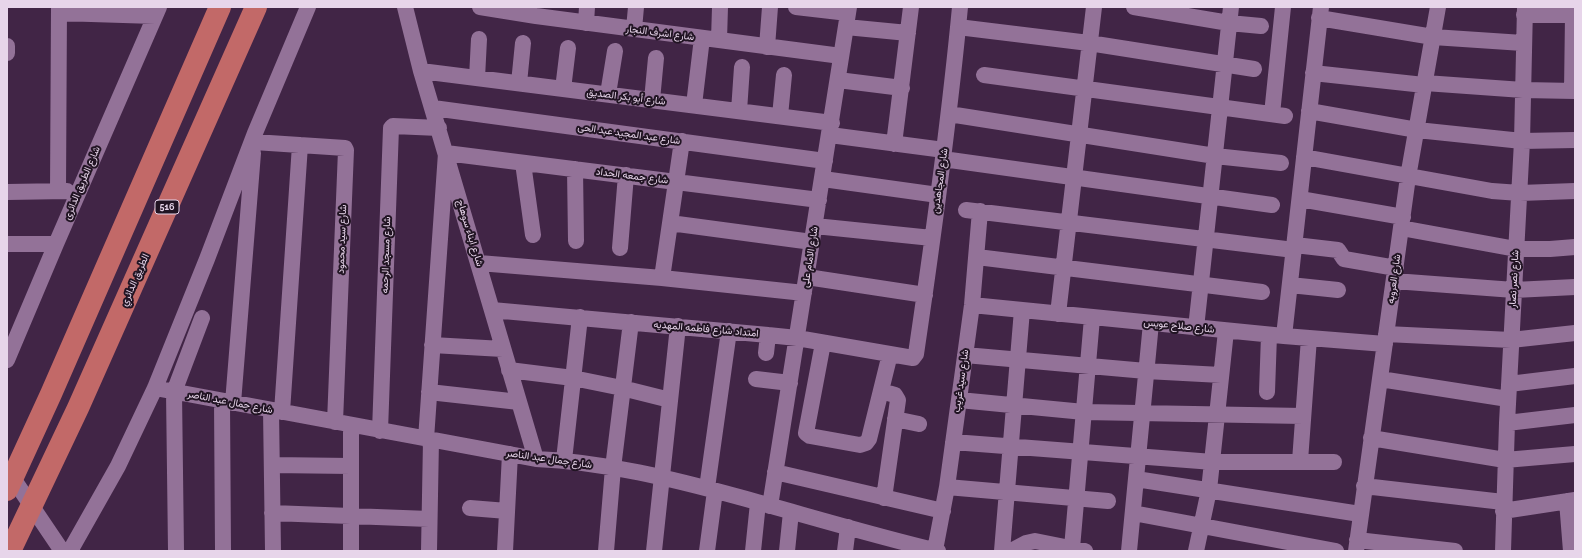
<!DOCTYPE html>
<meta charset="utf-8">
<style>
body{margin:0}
#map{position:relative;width:1582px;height:558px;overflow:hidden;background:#412546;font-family:Raleway,sans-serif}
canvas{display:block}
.frame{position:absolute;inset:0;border:8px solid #e7d5ea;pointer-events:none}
</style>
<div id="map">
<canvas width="1582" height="558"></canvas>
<div class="frame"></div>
</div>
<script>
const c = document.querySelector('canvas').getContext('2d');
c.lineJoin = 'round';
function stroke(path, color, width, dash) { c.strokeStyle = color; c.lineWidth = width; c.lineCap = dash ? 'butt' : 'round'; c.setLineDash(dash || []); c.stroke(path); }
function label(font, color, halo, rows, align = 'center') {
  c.font = font + ' Raleway,Vazirmatn,sans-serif'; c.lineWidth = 4; c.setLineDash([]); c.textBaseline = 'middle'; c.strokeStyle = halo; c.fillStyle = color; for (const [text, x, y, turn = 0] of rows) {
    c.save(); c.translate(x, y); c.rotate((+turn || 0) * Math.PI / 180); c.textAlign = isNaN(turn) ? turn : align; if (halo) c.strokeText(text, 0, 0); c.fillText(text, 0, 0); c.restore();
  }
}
const minor = new Path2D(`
 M405 7 421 71 536 459
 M480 7 536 16 841 56
 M796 7 848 13
 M1134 7 1229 23 1261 26
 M59 13 155 16
 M1524 15H1575
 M1319 18 1433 37 1523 43
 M586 23 587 7
 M846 27 908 33
 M958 27 1089 43 1254 69
 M634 29 636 7
 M719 40 720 7
 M7 46V53
 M767 47 770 7
 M421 71 832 123
 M1313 73 1424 85
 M984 75 1285 116
 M477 78 479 39
 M838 80 902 88
 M519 83 523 43
 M1425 83 1523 90 1575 91
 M563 89 568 48
 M1572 91 1573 15
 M608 94 615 51
 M652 100 656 58
 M694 105 702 38
 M433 108 825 161
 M739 111 742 67
 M1309 111 1417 130 1522 141 1575 140
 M949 114 1215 156 1281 163
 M1272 114 1283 7
 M780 116 784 75
 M830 135 944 150
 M254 142 345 148 346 150 335 422
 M894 144 911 7
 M1304 157 1492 191 1520 193 1575 191
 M943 159 1272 205
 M523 163 533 235
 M575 169 576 241
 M823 179 938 195
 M58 191 59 7
 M7 192 67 191
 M1300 199 1403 217
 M966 210 1294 250
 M670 223 812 242
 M815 226 932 238
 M1401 228 1516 249H1550L1575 247
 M7 244H56
 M1295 245 1338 250 1344 259 1396 268
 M620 248 626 175
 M977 257 1262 292
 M479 263 662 278 804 293
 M807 277 925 295
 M662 278 682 141
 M1394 281 1514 290 1575 287
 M1290 285 1338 290
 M972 305 1284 336 1385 344
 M492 310 768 335 797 338 913 358 916 354C933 239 949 123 960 7
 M1058 314 1094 7
 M1196 328 1231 7
 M1386 334 1511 340 1575 333
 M1284 336 1321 7
 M823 343 806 433 810 436 860 445 866 443 869 439 890 354
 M432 345 503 349
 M766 353 768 335
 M965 355 1146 371 1221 375
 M7 360 56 244 159 7
 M509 370 573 378 622 388 670 400
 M756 379 790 383
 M1380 379 1508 399
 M1509 384 1575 376
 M155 388 536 459C605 462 673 479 739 497 805 515 871 535 938 551
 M881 391 895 395 898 400 884 498
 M429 392 519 402
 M1267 392 1269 335
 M959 400 1084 412 1303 416
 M222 401 223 551
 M233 403 253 153
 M271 410 273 551
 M282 412 300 145
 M895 419 919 424
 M1507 423 1575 415
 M351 425V551
 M380 431 391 128 393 126 439 128
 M1371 438 1505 460 1575 454
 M426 439 446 153 819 200
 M953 442 1213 462H1334
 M564 460 580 317
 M1300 461 1309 338
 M272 465 351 466
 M8 471 62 551
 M775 472 943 511
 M1136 479 1360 514
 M1364 486 1503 502
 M947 487 1108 501
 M707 488 729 331
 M1567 501 1571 551
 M770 506 849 7
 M470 508 507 511
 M1503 511 1575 500
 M272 513 429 519
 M1133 513 1336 551
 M1357 540 1455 551
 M1072 548 1092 318
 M935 550 947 487 972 305 980 211
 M70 551 118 466 155 388 207 259 255 133 308 7
 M176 551 174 392 202 318
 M429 551 431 440
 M505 551 510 454
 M606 551 613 468 631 322
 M654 551 678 326
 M707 551 715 491
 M753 551 758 503
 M787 551 791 512
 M845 551 848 527
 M1002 551 1022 310
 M1011 551 1026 543 1035 541 1085 551
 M1129 551 1151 323
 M1196 551 1209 490 1226 331
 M1356 551 1408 177 1438 7
 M1503 551 1507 423 1522 141 1525 7`);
const highway = new Path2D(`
 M7 490 51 394 220 7
 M10 551 78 408 256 7`);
const shields = [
 [167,207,24]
];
const shieldNames = [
 ["516",167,207]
];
const streetNames = [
 ["شارع اشرف النجار",660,33,7],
 ["شارع أبو بكر الصديق",626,97,7],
 ["شارع عبد المجيد عبد الحى",629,134,8],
 ["شارع جمعه الحداد",632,176,7],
 ["شارع المجاهدين",940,181,-82],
 ["شارع الطريق الدائرى",82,183,-67],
 ["شارع ابناء سوهاج",470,233,73],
 ["شارع سيد محمود",342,239,-88],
 ["شارع مسجد الرحمه",386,255,-88],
 ["شارع الامام على",810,257,-81],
 ["شارع العروبه",1394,279,-82],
 ["شارع نصر نصار",1514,279,-87],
 ["الطريق الدائري",135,280,-66],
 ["شارع صلاح عويس",1179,326,6],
 ["امتداد شارع فاطمه المهديه",706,329,5],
 ["شارع سيد غريب",961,381,-82],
 ["شارع جمال عبد الناصر",230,402,11],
 ["شارع جمال عبد الناصر",549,459,8]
];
stroke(minor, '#937298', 16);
stroke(highway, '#c26968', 22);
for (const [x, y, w] of shields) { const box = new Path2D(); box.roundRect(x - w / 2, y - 7, w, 14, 3); c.fillStyle = '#211423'; c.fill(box); stroke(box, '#e7d5ea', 1); }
label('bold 9px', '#e7d5ea', null, shieldNames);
label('10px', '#e7d5ea', '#211423', streetNames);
</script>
